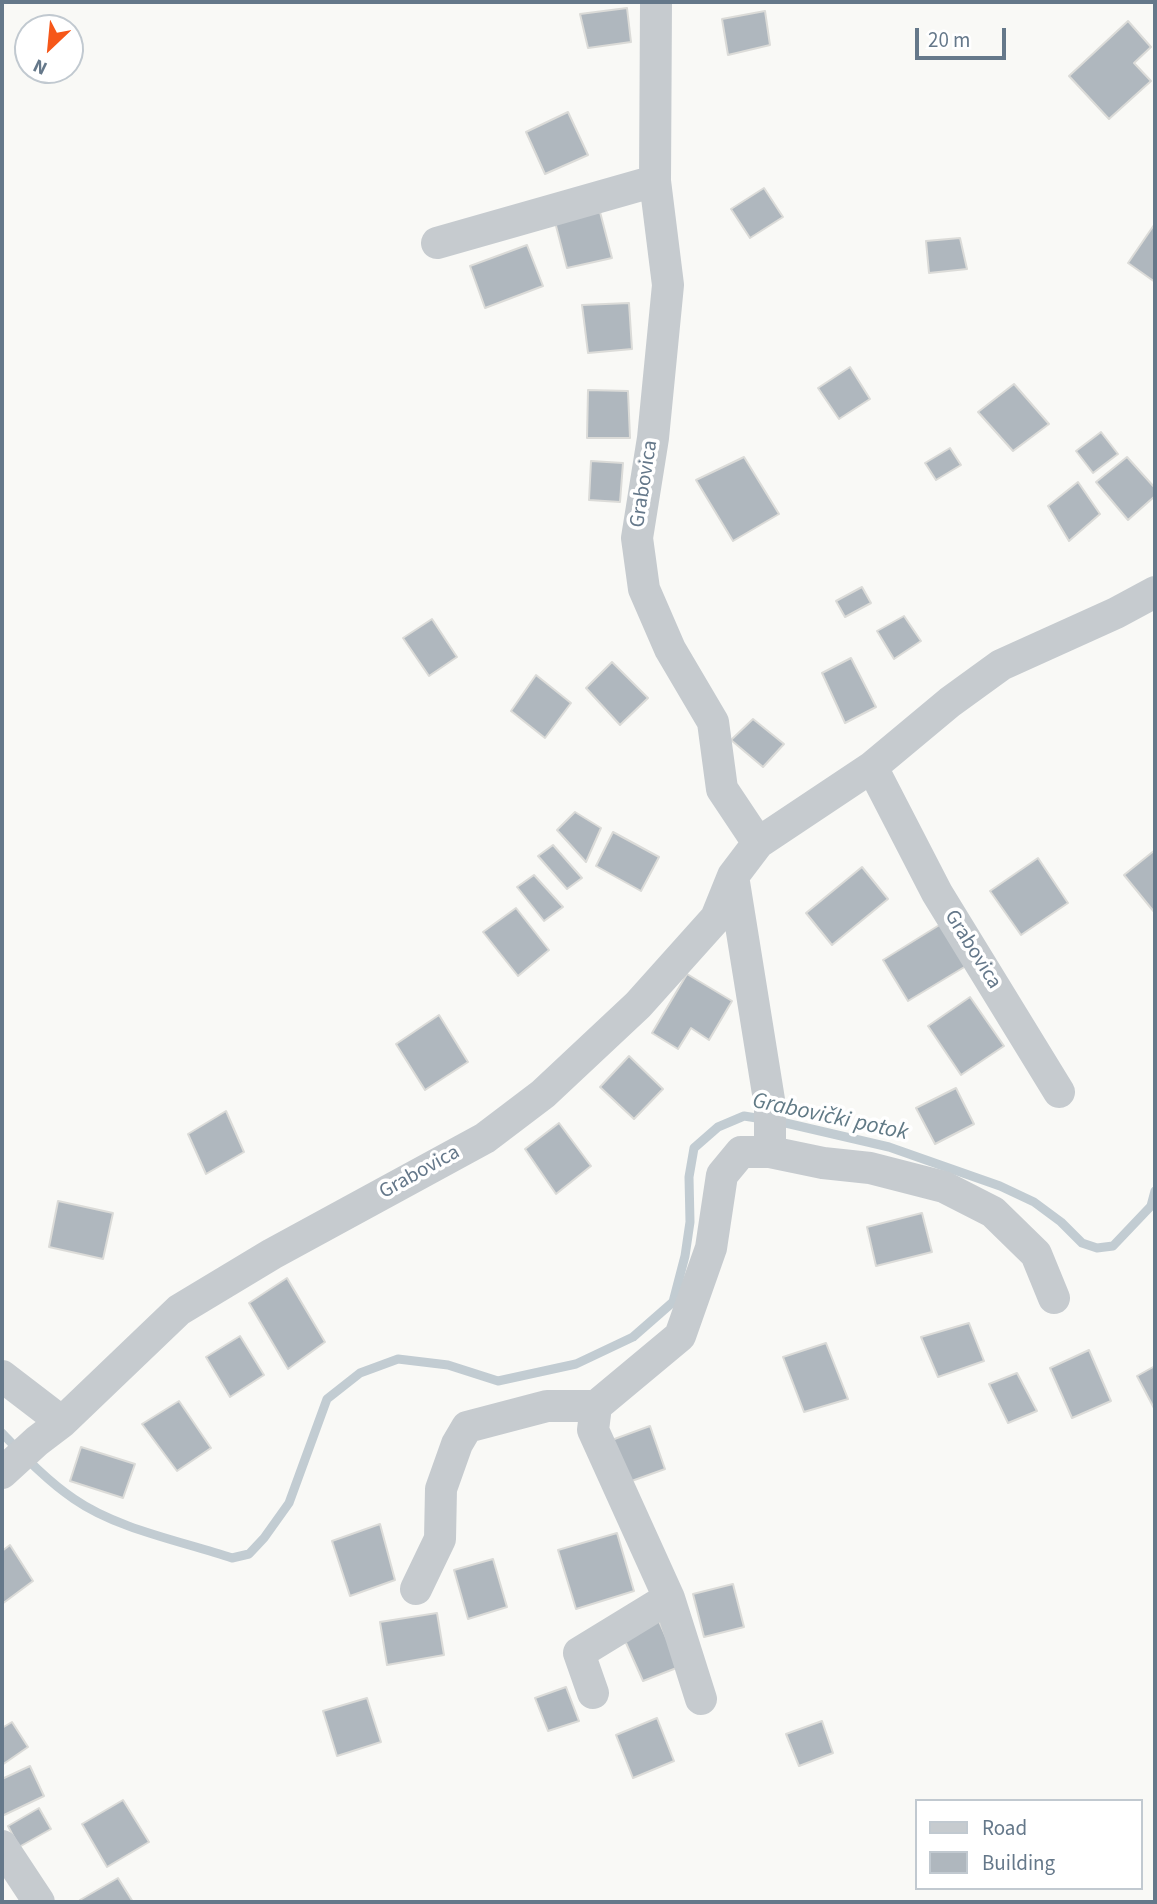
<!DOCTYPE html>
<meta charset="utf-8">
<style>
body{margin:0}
#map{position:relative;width:1157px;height:1904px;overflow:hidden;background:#f9f9f6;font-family:"Source Sans 3",sans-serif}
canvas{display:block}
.frame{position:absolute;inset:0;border:4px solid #65788a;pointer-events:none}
.legend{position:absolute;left:915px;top:1799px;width:228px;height:91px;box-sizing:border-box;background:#fff;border:2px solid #c1c9d0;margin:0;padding:9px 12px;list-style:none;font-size:21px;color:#65788a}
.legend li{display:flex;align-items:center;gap:14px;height:35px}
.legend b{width:35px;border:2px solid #c1c9d0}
.north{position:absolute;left:14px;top:14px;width:70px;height:70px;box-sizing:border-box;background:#fff;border:2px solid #c1c9d0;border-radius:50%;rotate:206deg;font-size:19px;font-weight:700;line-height:28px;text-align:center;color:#65788a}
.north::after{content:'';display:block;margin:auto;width:24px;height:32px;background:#f65719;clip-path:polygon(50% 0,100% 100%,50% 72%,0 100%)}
.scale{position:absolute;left:915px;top:28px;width:91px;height:32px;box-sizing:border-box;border:4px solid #65788a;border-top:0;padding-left:9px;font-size:21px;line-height:24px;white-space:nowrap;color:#65788a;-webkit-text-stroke:5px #fff;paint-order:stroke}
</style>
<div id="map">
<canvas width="1157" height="1904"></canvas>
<div class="frame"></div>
<ul class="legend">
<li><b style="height:9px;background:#c6cbcf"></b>Road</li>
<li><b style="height:19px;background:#afb7be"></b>Building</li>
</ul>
<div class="north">N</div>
<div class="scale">20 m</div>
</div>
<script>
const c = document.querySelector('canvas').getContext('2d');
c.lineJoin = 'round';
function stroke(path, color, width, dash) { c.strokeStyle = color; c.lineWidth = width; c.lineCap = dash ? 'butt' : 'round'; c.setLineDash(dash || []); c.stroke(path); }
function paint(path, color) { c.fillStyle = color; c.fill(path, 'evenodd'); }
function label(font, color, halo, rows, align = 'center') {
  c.font = font + ' "Source Sans 3",sans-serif'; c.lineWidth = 7; c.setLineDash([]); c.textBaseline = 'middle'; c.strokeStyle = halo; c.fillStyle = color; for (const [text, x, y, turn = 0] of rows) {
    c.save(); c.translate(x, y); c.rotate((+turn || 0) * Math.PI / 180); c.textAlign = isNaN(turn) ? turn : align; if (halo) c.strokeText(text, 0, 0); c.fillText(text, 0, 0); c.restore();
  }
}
const stream = new Path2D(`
 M777 1121 889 1147 1000 1186 1034 1202 1061 1222 1082 1243 1097 1248 1113 1246 1151 1206 1155 1191
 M2 1433C25 1457 46 1480 74 1499 117 1529 181 1541 232 1558L249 1554 264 1538 289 1503 327 1399 360 1373 398 1359 448 1365 498 1381 576 1364 633 1337 673 1302 685 1256 690 1222 689 1177 694 1148 718 1127 744 1116 763 1119`);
const building = new Path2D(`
 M627 8 631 42 588 48 580 14Z
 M765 11 770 45 728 55 722 19Z
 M1128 21 1151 47 1134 63 1151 81 1109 119 1069 76Z
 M568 112 588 155 545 174 526 132Z
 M764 188 783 217 750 238 731 209Z
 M600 212 612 258 567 268 555 222Z
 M1154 225 1155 226V282L1128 263Z
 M960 238 967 269 929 273 926 241Z
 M527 245 543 286 485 308 470 266Z
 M629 303 632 349 588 353 582 305Z
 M850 367 870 399 839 419 818 388Z
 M1014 384 1049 424 1013 451 978 412Z
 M588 390 628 391 630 438H587Z
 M1101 432 1118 454 1093 473 1076 451Z
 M950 448 961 465 936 480 925 463Z
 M744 457 779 514 733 541 696 480Z
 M1127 457 1155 488V496L1128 520 1096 482Z
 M591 461 623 463 620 502 589 500Z
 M1078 482 1100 514 1069 541 1048 506Z
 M862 587 871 603 845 617 836 601Z
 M904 616 921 641 894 659 877 631Z
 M432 619 457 657 429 676 403 638Z
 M851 658 876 707 845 723 822 673Z
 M612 662 648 698 620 725 586 688Z
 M536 675 571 703 545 738 511 711Z
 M753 719 784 744 763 767 731 740Z
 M575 812 601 828 586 862 557 830Z
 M613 832 659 857 641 891 596 866Z
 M553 845 582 878 567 889 538 856Z
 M1155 850V913L1124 875Z
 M1038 858 1068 903 1021 935 990 891Z
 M862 867 888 899 832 945 806 913Z
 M534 875 563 907 544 921 517 887Z
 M516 908 549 950 518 976 483 932Z
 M941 924 966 966 908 1001 883 960Z
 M687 974 732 1001 709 1040 691 1028 678 1049 652 1033Z
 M970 997 1004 1046 961 1075 928 1026Z
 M439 1015 468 1062 425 1090 396 1044Z
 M629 1056 663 1089 634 1119 600 1087Z
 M956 1088 974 1124 935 1144 916 1108Z
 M226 1111 244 1152 206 1174 188 1134Z
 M559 1123 591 1166 556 1194 525 1149Z
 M58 1201 113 1213 103 1259 49 1247Z
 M922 1213 932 1252 876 1266 867 1227Z
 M287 1278 325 1342 288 1369 249 1303Z
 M969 1323 984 1361 938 1377 921 1337Z
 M240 1336 264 1375 230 1397 206 1357Z
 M826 1343 848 1399 804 1412 783 1357Z
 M1089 1350 1111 1401 1072 1418 1050 1368Z
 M1155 1366V1410L1137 1376Z
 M1017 1373 1037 1411 1008 1423 989 1384Z
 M179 1401 211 1448 177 1471 142 1424Z
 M650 1426 665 1469 626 1483 609 1441Z
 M81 1447 135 1464 123 1498 70 1481Z
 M380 1524 395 1580 350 1596 332 1541Z
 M617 1533 634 1591 576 1609 558 1550Z
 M10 1545 33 1581 2 1604V1551Z
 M493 1559 507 1607 468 1619 454 1570Z
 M733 1584 744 1627 704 1637 693 1594Z
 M437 1613 444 1655 387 1665 380 1622Z
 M659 1621 679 1667 643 1681 622 1634Z
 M566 1687 579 1721 548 1731 535 1698Z
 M367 1698 381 1742 337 1756 323 1711Z
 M657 1718 674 1761 633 1778 616 1735Z
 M822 1721 833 1753 799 1766 786 1734Z
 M12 1722 28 1747 2 1765V1728Z
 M30 1766 44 1796 2 1816V1779Z
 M123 1800 149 1842 107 1867 82 1824Z
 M39 1808 51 1829 19 1847 8 1826Z
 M118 1878 133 1902H81L80 1900Z`);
const minor = new Path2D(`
 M656 2 655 181 668 285 653 438 637 538 644 589 670 649 713 722 722 789 758 843
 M437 243 655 181
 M872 767 937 893 1059 1092
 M770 1152 823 1163 870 1168 944 1187 993 1212 1036 1254 1054 1298
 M2 1376 62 1422
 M2 1473 37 1441 62 1422 179 1310 272 1254 485 1138 543 1094 638 1005 716 918 733 876 758 843 872 767 950 702 1001 665 1116 613 1155 592
 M416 1589 440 1539 441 1489 457 1444 467 1427 547 1406H596
 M669 1598 701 1699
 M593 1693 579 1653 669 1598 593 1430 596 1406 680 1336 711 1248 722 1175 741 1152H770V1106L733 876
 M2 1846 39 1902`);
const streetNames = [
 ["Grabovica",645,484,-81],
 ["Grabovica",972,950,58],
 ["Grabovica",420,1173,-29]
];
const waterNames = [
 ["Grabovički potok",830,1118,12]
];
stroke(stream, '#c2ccd2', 9);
paint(building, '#afb7be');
stroke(building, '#dbdbd8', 2);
stroke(minor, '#c6cbcf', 32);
label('21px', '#65788a', '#fff', streetNames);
label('italic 23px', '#617a86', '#fff', waterNames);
</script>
